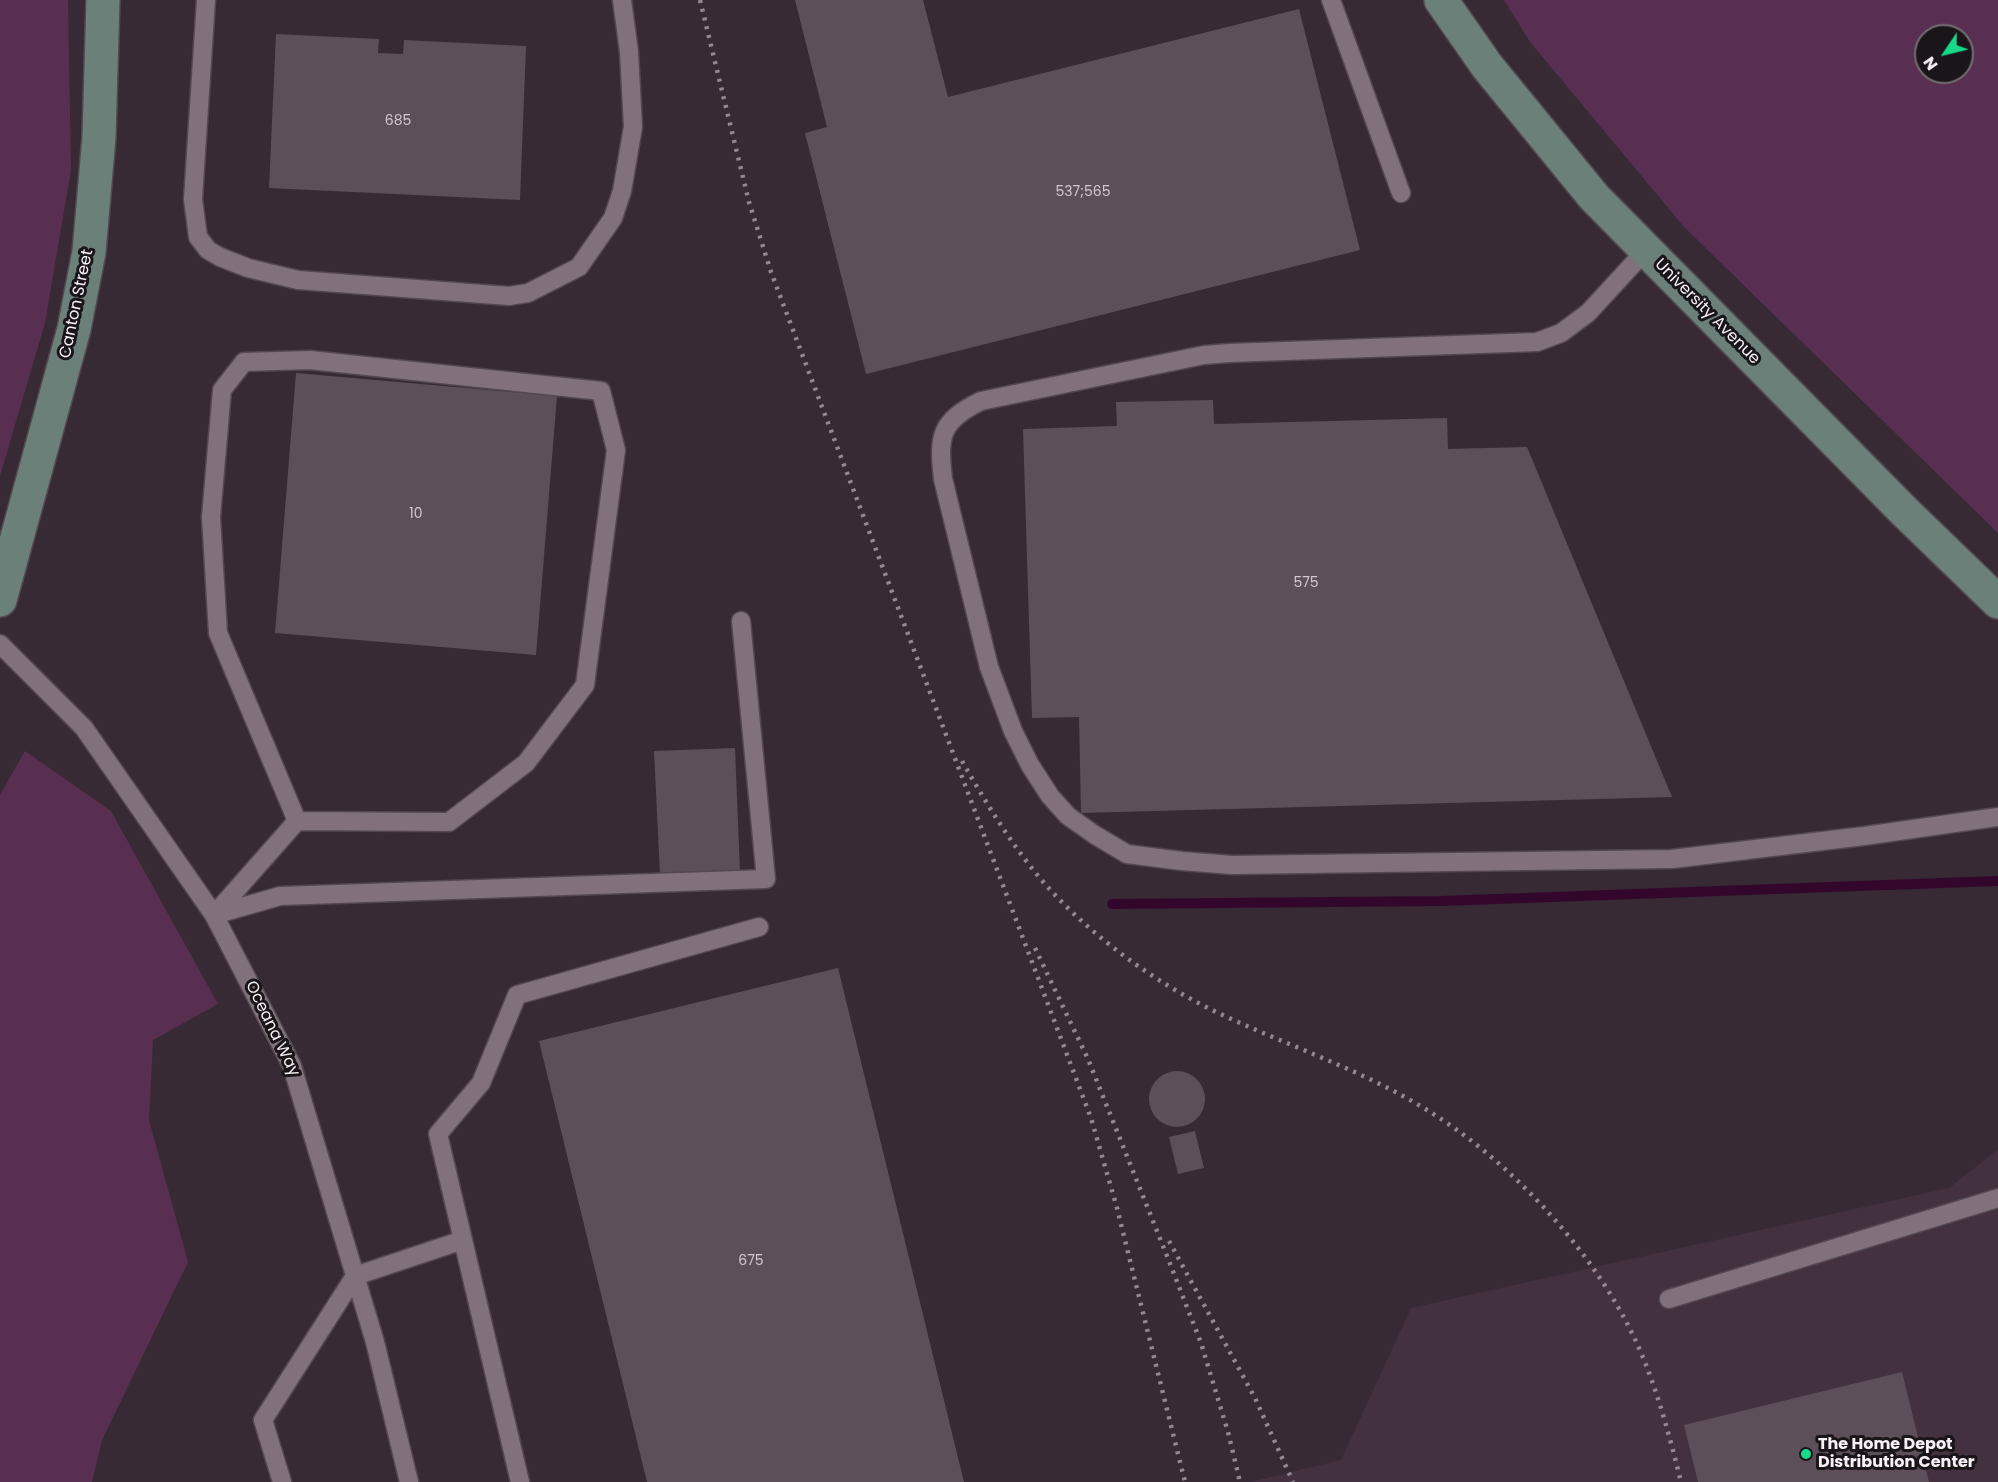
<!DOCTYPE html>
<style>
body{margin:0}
#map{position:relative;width:1998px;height:1482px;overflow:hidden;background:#372a34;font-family:Poppins,sans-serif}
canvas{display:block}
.north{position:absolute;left:1914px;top:24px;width:60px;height:60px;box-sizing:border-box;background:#1a1519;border:2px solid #736d72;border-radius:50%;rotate:235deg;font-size:16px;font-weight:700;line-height:24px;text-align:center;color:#f9f1f7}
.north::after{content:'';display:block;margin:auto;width:21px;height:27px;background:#16d989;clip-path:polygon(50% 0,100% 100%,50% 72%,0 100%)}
</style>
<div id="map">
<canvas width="1998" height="1482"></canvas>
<div class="north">N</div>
</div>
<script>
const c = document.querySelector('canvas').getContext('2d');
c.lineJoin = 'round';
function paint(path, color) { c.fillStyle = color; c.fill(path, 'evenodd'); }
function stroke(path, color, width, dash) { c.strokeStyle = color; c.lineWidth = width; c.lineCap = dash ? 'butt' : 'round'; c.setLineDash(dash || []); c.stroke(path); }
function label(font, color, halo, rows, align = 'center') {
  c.font = font + ' Poppins,sans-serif'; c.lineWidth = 6; c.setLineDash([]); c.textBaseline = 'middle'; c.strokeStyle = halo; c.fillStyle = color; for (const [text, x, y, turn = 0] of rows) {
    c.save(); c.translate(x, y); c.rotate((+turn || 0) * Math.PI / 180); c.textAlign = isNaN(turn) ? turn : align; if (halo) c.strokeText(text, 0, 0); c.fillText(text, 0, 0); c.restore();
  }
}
const built = new Path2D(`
 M1998 1149V1482H1250L1341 1460 1411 1308 1949 1188Z`);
const green = new Path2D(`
 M0 0H68L71 170 45 323 0 476Z
 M1504 0H1998V533L1684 227 1530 42ZM1926 36H1962V72H1926Z
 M25 751 111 811 218 1004 153 1040 149 1120 188 1262 102 1440 92 1482H0V795Z`);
const stream = new Path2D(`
 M1112 904 1441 901 1998 881`);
const building = new Path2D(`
 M795 0H923L948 97 1299 9 1360 250 866 374 805 133 827 127Z
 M276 34 379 39 378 53 403 54 404 40 526 46 520 200 269 188Z
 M296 373 557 396 536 655 275 633Z
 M1213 400 1214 424 1447 418 1448 449 1527 447 1672 797 1081 813 1079 717 1032 718 1023 429 1117 426 1116 402Z
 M735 748 740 872 660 875 654 751Z
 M838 968 964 1482H647L539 1041Z
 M1149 1099a28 28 0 1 1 56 0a28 28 0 1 1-56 0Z
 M1195 1131 1204 1168 1178 1174 1169 1137Z
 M1902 1372 1929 1482H1698L1684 1425Z`);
const service = new Path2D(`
 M206 0 193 199 198 237 208 250 220 257 248 268 298 280 509 296 528 293 579 267 613 218 622 191 633 127 629 52 622 0
 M1331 0 1401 193
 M1646 250 1588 313 1561 333 1537 342 1229 353 1204 355 981 401C940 421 938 436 943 479L989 667 1013 731 1030 765 1050 796 1068 816 1095 835 1127 854 1182 861 1232 865 1672 859 1864 836 1998 817
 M0 644 84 728 214 915 292 1066 375 1342 409 1482
 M214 915 297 821 218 633 211 517 222 390 244 362 310 360 601 391 616 450 585 685 526 763 449 822 297 821
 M214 915 280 896 766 879 741 621
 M1669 1299 1998 1198
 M282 1482 263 1420 355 1276 463 1240
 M520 1482 438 1134 481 1083 517 995 759 927`);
const secondary = new Path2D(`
 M1441 0 1487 66 1594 197 1905 512 1998 602
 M0 600 74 329 89 252 99 137 103 0`);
const rail = new Path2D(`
 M700 0 749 202 771 272 1091 1118 1117 1208 1185 1482
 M962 761C989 808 1018 856 1056 896 1099 941 1154 981 1210 1009 1282 1044 1359 1068 1427 1110 1501 1155 1575 1232 1618 1307 1650 1361 1666 1422 1681 1482
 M1035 948 1088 1059 1167 1256 1201 1343 1228 1432 1240 1482
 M1169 1241 1255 1398 1293 1482`);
const markers = [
 [1806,1454,6,"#16d989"]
];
const numberNames = [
 ["685",398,121],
 ["537;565",1083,192],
 ["10",416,514],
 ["575",1306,583],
 ["675",751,1261]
];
const streetNames = [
 ["Canton Street",77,304,-78],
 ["University Avenue",1707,312,45],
 ["Oceana Way",272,1029,64]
];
const poiNames = [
 ["The Home Depot",1818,1445],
 ["Distribution Center",1818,1463]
];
paint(built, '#43313f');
paint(green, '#592f51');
stroke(stream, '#33072c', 10);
paint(building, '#5d4f59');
stroke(service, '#534850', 21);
stroke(secondary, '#534850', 36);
stroke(service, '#80717c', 18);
stroke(secondary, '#6b8078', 33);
stroke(rail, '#938891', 4.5, [3, 6]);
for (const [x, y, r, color] of markers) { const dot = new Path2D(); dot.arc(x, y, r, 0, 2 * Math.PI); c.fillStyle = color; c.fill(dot); stroke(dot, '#1a1519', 2); }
label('14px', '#d2c8d0', null, numberNames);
label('16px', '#f9f1f7', '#1a1519', streetNames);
label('bold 16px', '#f9f1f7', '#1a1519', poiNames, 'left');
</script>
